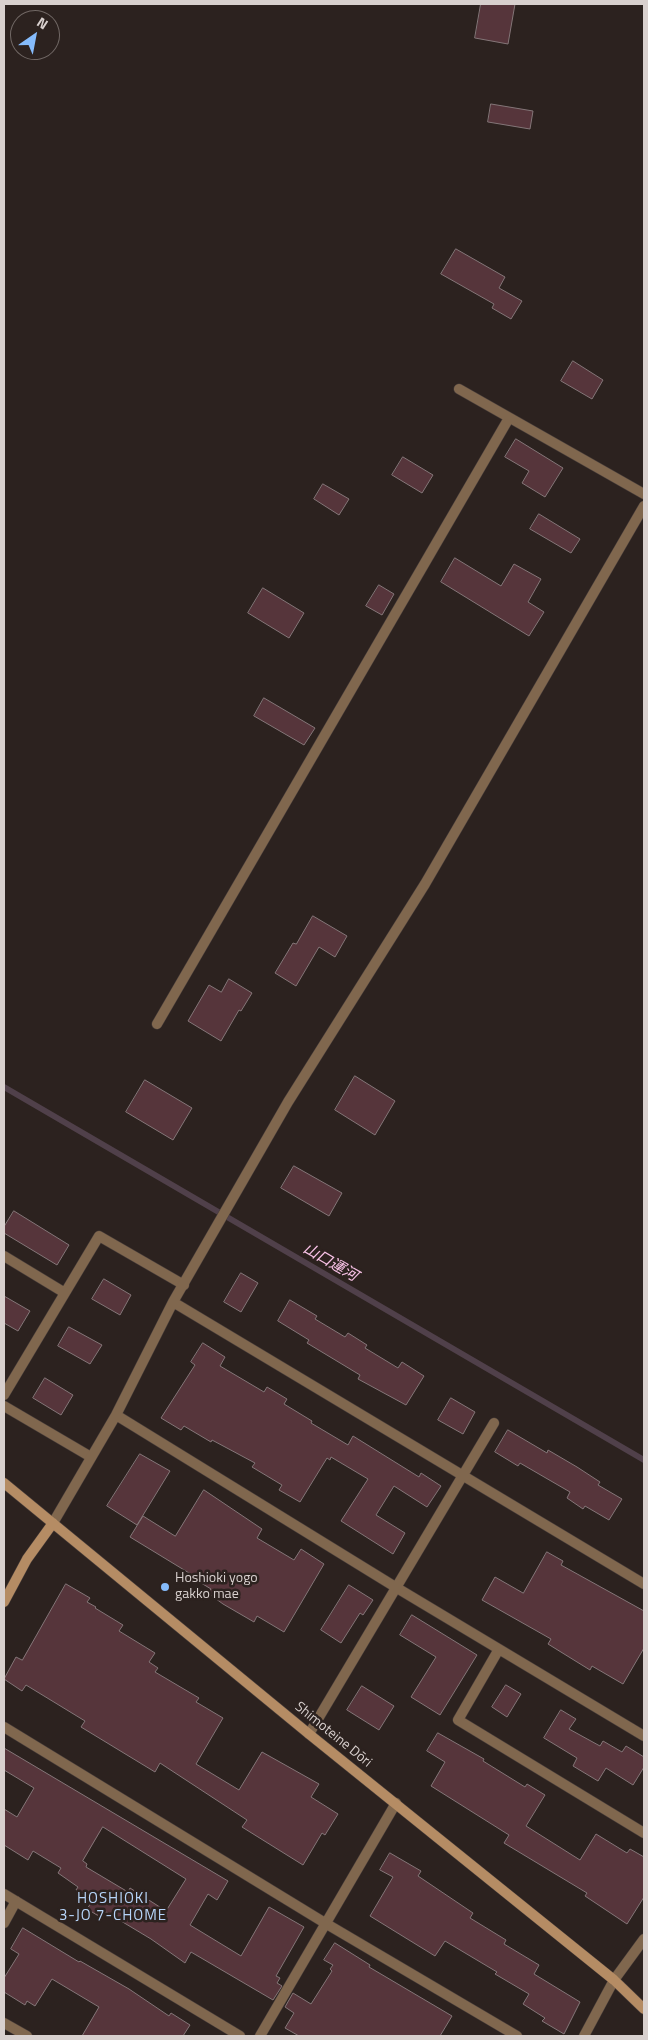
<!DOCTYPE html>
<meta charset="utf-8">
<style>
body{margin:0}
#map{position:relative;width:648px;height:2040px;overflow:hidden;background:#2c221f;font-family:"Titillium Web",sans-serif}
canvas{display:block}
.frame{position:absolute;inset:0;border:5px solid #d8d0ce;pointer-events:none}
.north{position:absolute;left:10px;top:10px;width:50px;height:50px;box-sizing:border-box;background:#2c221f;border:1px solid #716865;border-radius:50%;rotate:33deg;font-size:14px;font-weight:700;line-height:20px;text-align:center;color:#d8d0ce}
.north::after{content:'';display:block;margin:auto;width:18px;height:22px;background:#85bbfb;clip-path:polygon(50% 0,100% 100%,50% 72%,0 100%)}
</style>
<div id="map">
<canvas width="648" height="2040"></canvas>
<div class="frame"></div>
<div class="north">N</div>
</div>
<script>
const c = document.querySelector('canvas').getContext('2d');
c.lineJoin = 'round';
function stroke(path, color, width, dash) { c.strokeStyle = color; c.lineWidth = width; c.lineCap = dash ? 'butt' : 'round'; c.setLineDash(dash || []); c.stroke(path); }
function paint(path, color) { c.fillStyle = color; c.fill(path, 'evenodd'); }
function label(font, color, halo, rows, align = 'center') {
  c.font = font + ' "Titillium Web","Noto Sans JP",sans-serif'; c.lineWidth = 5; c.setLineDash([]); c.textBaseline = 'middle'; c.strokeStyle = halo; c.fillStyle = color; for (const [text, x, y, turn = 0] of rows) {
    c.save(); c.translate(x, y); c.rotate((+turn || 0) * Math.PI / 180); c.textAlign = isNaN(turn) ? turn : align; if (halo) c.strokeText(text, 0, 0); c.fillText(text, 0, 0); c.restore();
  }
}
const stream = new Path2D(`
 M4 1087 644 1460`);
const building = new Path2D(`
 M481 4H515L508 44 475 38Z
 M491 104 533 111 530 129 488 122Z
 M456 249 505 277 499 288 522 301 511 319 492 308 494 304 441 274Z
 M573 361 603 380 592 399 561 381Z
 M516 439 563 468 545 497 522 483 529 471 505 457Z
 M403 457 433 475 422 493 392 475Z
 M323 484 349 499 339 515 314 499Z
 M539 514 580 539 571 553 530 529Z
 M455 558 501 586 514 564 541 579 528 602 544 612 529 636 441 582Z
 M379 585 394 594 382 615 366 606Z
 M263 588 304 613 289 638 248 613Z
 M264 698 315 728 304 745 254 716Z
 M313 916 347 936 335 957 319 947 296 986 275 973 293 943 296 944Z
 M229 979 252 993 241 1011 239 1010 221 1041 188 1021 209 985 221 992Z
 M355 1076 395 1101 375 1135 335 1110Z
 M145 1080 192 1108 173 1140 126 1112Z
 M294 1166 342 1193 329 1216 281 1188Z
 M14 1211 69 1245 57 1265 4 1233V1227Z
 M241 1273 258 1283 241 1312 224 1302Z
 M104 1279 131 1295 120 1315 92 1299Z
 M4 1296 30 1311 18 1331 4 1323Z
 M290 1300 317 1316 315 1319 345 1337 348 1333 367 1345 365 1348 398 1368 402 1362 424 1376 406 1405 358 1379 360 1375 307 1343 309 1340 278 1321Z
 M69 1327 102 1345 90 1364 58 1346Z
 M203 1343 225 1357 220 1366 264 1392 267 1387 287 1399 284 1404 312 1421 311 1423 348 1445 353 1436 419 1477 421 1473 441 1486 427 1507 394 1486 376 1515 405 1533 393 1554 341 1521 368 1479 331 1457 330 1460 327 1458 300 1502 279 1490 282 1485 252 1467 255 1463 212 1440 211 1442 184 1426 181 1430 161 1418 195 1365 191 1362Z
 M45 1378 73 1395 61 1415 33 1398Z
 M451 1398 475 1412 463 1434 438 1420Z
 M508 1430 547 1453 548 1450 577 1467 600 1482 598 1485 622 1499 609 1520 585 1506 583 1509 567 1498 570 1492 520 1463 518 1466 495 1452Z
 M140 1454 170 1471 137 1525 107 1506Z
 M204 1490 262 1529 257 1538 294 1560 301 1549 324 1564 284 1632 257 1616 254 1622 223 1604 208 1593 211 1589 193 1578 194 1576 130 1537 143 1516 175 1536Z
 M547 1552 563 1561 561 1565 644 1611V1648L623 1684 592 1666 590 1670 548 1644 551 1639 482 1600 495 1577 523 1593Z
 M66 1584 90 1598 87 1602 96 1607 95 1608 123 1625 119 1631 155 1653 149 1662 158 1668 155 1672 199 1698 196 1702 223 1718 196 1764 239 1790 262 1752 319 1784 311 1797 338 1814 325 1835 322 1833 303 1865 242 1827 247 1820 160 1763 155 1772 81 1727 85 1721 26 1685 22 1691 4 1679 16 1657 22 1660Z
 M349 1585 373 1600 363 1615 360 1613 341 1643 321 1630Z
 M412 1615 477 1655 440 1715 411 1697 436 1657 400 1635Z
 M506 1685 521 1694 507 1717 492 1707Z
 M362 1686 394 1706 379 1730 347 1710Z
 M561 1710 576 1719 569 1729 600 1746 603 1741 622 1752 626 1746 644 1757V1767L633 1785 606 1768 598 1781 573 1766 577 1758 544 1738Z
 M438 1733 484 1759 483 1761 525 1787 527 1784 545 1795 526 1826 580 1860 596 1834 627 1853 630 1849 644 1857V1897L627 1924 585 1896 587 1893 504 1843 509 1835 431 1786 445 1762 427 1751Z
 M4 1748 228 1881 217 1900 208 1894 190 1925 241 1956 269 1907 304 1927 276 1976 280 1978 277 1983 282 1986 273 2000 191 1952 185 1963 151 1939 106 1912 102 1918 87 1909 93 1900 76 1890 78 1887 58 1873 61 1868 33 1851 28 1860 4 1845V1809L17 1817 34 1788 4 1770ZM103 1827 186 1879 166 1911 130 1888 128 1892 86 1867 87 1864 83 1861Z
 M390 1853 421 1871 418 1876 473 1913 470 1918 506 1940 504 1944 539 1965 534 1974 580 2002 564 2034 542 2021 545 2018 523 2004 529 1994 495 1974 497 1972 445 1941 435 1956 370 1916 393 1877 380 1870Z
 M23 1928 79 1962 80 1961 129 1989 169 2016 171 2013 190 2025 183 2036H82L99 2007 52 1979 35 2006 27 2001 25 2005 4 1992V1978L19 1954 11 1949Z
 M335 1943 370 1965 369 1967 452 2016 440 2036H299L285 2028 294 2013 285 2007 293 1993 311 2004 332 1971 330 1969 333 1965 324 1960Z`);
const lane = new Path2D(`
 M459 389 644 494
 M157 1024 509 418
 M4 1256 65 1293
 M4 1395 99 1236 184 1285
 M4 1406 91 1457`);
const street = new Path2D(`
 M173 1302 644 1584
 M116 1415 397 1588 644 1736
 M53 1523 116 1415 173 1302 288 1102 425 884 644 506
 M499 1649 458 1720 644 1833
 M4 1727 325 1923 517 2036
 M309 1734 494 1423
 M4 1894 240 2036
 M4 1923 16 1901
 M4 2023 27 2036
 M260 2036 396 1803
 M584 2036 614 1980 644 1939`);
const secondary = new Path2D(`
 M4 1483 309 1734 614 1980 644 2009
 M4 1602 27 1559 53 1523`);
const markers = [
 [165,1587,5,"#85bbfb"]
];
const poiNames = [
 ["Hoshioki yogo",175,1579],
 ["gakko mae",175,1595]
];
const streetNames = [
 ["Shimoteine Dōri",333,1735,39]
];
const waterNames = [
 ["山口運河",330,1263,30]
];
const neighbourhoodNames = [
 ["HOSHIOKI",113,1899],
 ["3-JO 7-CHOME",113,1916]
];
stroke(stream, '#50404a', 6);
paint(building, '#56353b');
stroke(building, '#847678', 1);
stroke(lane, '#483e3b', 11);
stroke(street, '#483e3b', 11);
stroke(secondary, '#483e3b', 11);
stroke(lane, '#80674e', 10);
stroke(street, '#80674e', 10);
stroke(secondary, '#b58c64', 10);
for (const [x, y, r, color] of markers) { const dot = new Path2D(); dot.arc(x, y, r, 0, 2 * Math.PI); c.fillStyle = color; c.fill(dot); stroke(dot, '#2c221f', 2); }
label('14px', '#d8d0ce', '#2c221f', poiNames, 'left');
label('14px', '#d8d0ce', '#2c221f', streetNames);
label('italic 15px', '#fac3e8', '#2c221f', waterNames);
c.letterSpacing = '1px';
label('15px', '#b7d5f9', '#2c221f', neighbourhoodNames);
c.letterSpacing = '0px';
</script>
